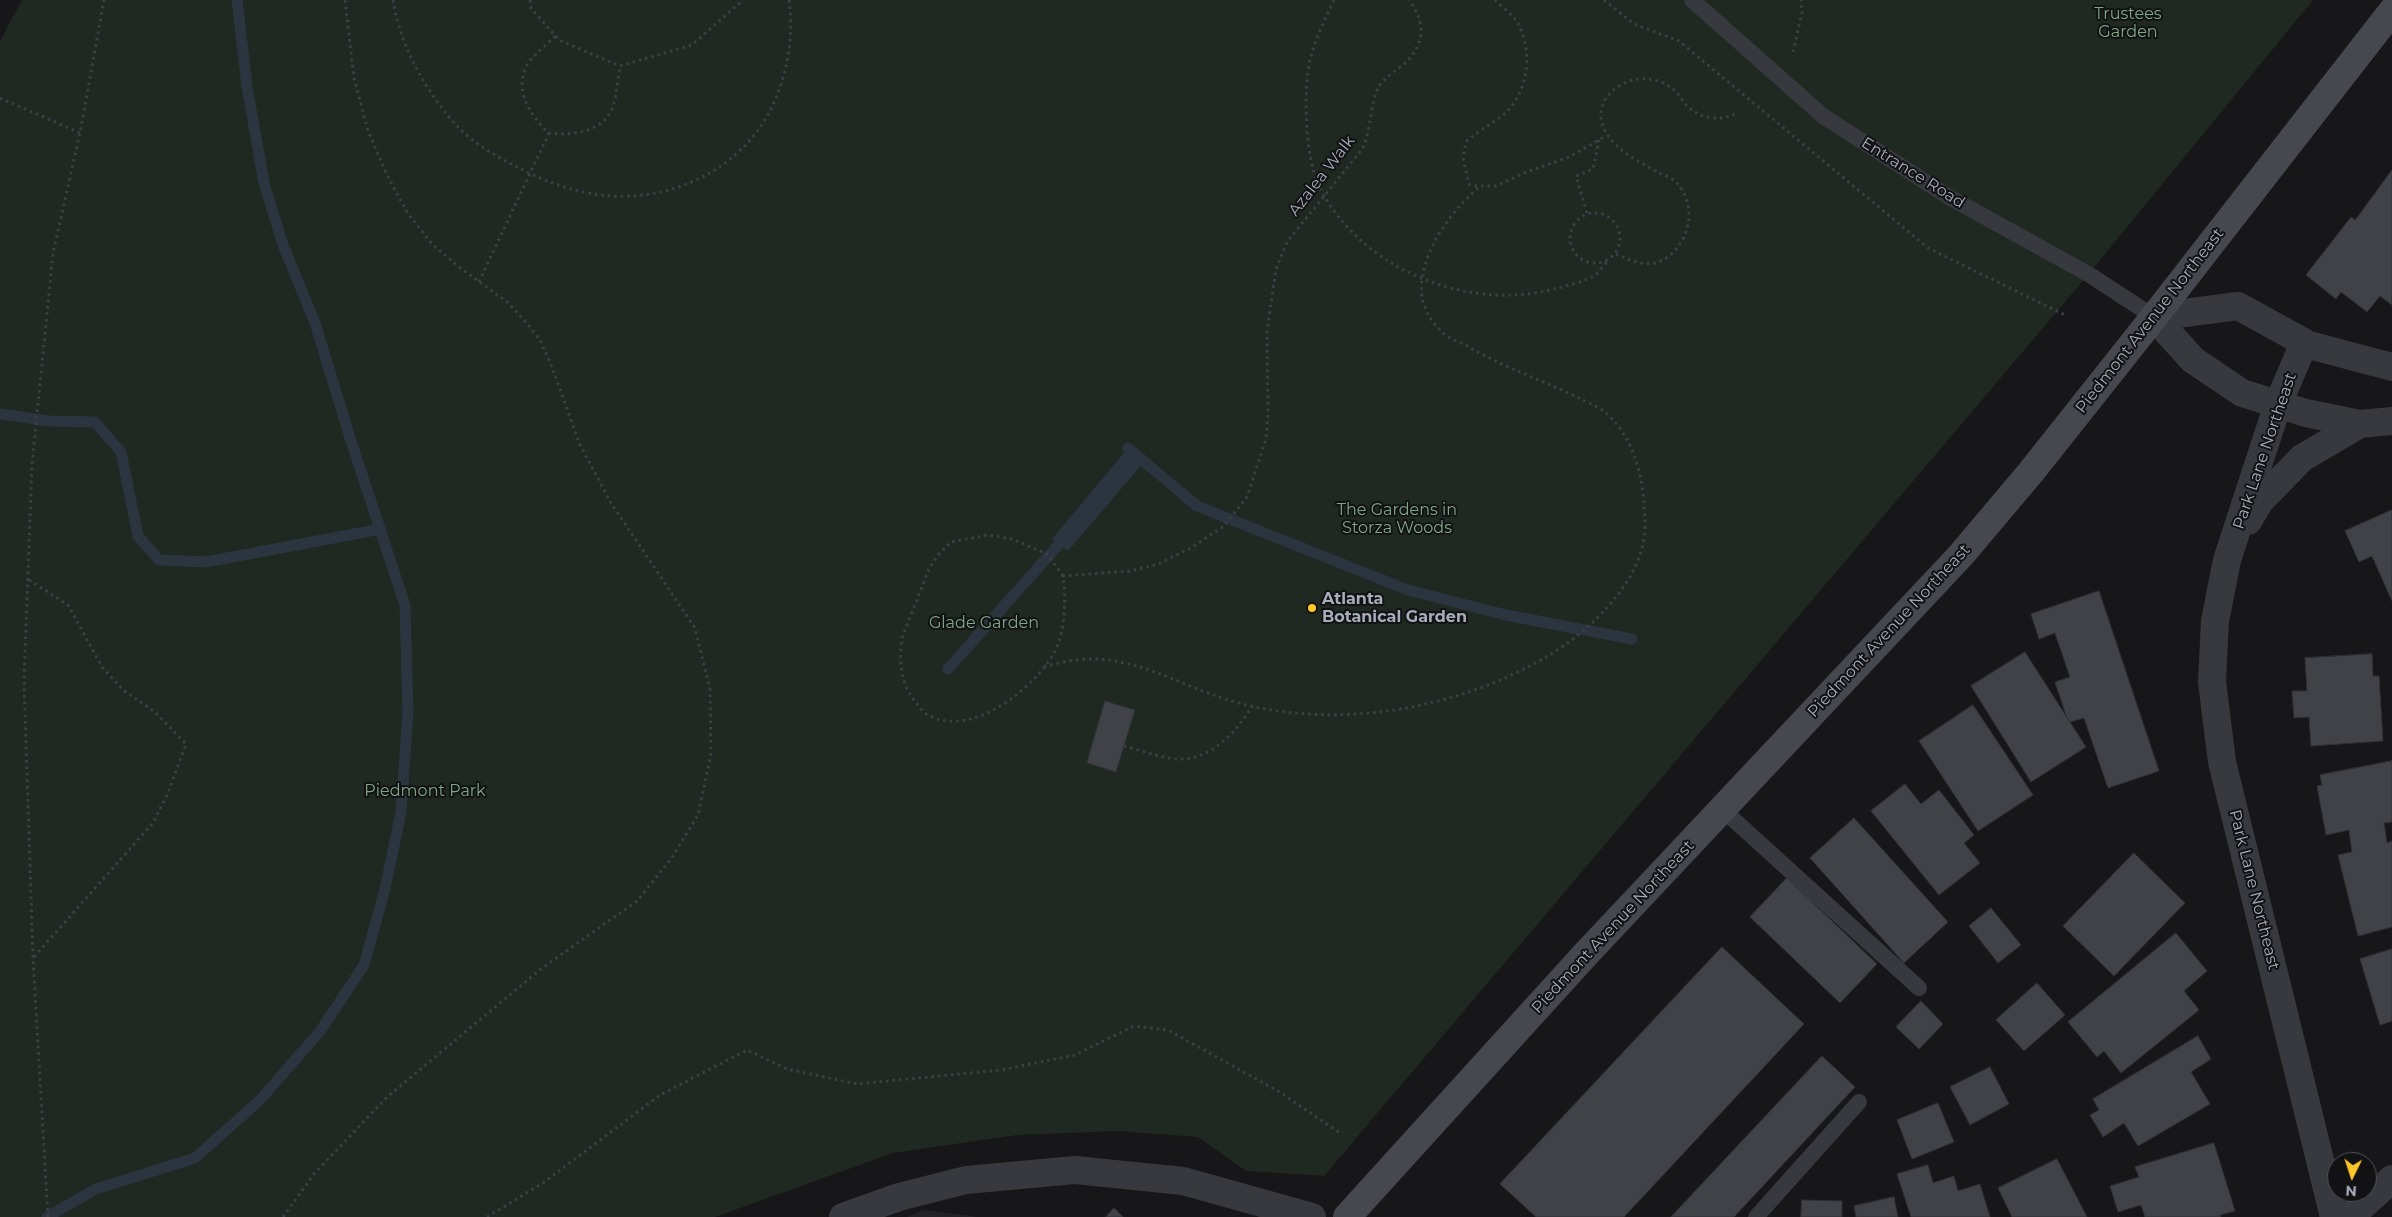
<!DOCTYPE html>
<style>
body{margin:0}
#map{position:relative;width:2392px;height:1217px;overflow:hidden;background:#17171a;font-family:Montserrat,sans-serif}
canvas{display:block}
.north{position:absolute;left:2327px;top:1152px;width:50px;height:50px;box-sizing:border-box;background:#121215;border:1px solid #4e5057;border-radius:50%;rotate:184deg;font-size:14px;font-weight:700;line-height:20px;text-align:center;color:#a8adba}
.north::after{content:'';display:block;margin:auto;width:18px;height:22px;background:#ffc72a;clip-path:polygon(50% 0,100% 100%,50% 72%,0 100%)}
</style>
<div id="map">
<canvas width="2392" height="1217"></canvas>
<div class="north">N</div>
</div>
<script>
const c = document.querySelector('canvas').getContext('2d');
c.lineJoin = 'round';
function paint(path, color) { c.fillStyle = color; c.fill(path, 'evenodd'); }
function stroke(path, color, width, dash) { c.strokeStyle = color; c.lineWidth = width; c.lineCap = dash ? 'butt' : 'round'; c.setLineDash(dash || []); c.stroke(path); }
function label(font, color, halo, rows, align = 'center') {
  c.font = font + ' Montserrat,sans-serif'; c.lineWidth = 4; c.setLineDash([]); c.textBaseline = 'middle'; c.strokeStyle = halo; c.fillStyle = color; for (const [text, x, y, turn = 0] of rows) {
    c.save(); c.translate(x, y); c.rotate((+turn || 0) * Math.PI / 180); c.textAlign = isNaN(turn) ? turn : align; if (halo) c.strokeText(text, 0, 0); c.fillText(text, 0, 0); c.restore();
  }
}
const built = new Path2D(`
 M924 1210 978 1217H907Z`);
const green = new Path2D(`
 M22 0H2313L2087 276 1324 1176 1246 1171 1198 1137 1117 1131 1017 1135 893 1153 715 1217H0V41Z`);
const water = new Path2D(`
 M1128 448 1144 462 1068 551 1052 539Z`);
const stream = new Path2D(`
 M0 414 49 421 95 422 121 452 138 536 159 560 206 562 381 529
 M1128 448 1197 506 1408 590 1506 615 1632 639
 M948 669 1068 534
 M47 1217 96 1189 195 1158 260 1100 321 1030 364 965 385 889 401 812 408 713 405 605 351 441 315 323 283 245 264 183 247 86 237 0`);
const building = new Path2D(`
 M2392 170V305L2380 296 2367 312 2341 292 2336 299 2306 275 2351 217 2355 220Z
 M2392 510V601L2372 556 2359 562 2345 531Z
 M2099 591 2159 771 2108 788 2084 718 2070 722 2066 715 2055 682 2070 677 2055 633 2039 639 2031 614Z
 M2025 652 2086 747 2031 782 1971 686Z
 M2372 654 2373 676H2379L2383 741 2311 746 2309 717 2294 718 2292 691H2307L2305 658Z
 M1105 701 1135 710 1116 772 1087 763Z
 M1973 705 2033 795 1978 831 1919 741Z
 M2392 761V822L2384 823 2387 843 2392 841V927L2358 936 2338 855 2352 852 2349 830 2326 835 2317 786 2322 785 2320 775Z
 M1905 784 1921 804 1939 790 1974 835 1964 843 1980 863 1939 895 1871 811Z
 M1854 818 1948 922 1904 963 1810 858Z
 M2134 853 2185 903 2114 976 2063 926Z
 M1787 878 1877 964 1840 1003 1750 917Z
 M1991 908 2021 945 1998 963 1969 926Z
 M2176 933 2207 971 2184 991 2199 1010 2121 1073 2104 1051 2097 1057 2068 1022Z
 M1722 947 1804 1024 1624 1217H1536L1500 1184Z
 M2392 949V1021L2380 1025 2360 959Z
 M2037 983 2065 1015 2024 1051 1996 1020Z
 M1921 1001 1943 1024 1919 1049 1896 1027Z
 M2198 1036 2211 1059 2191 1072 2210 1104 2138 1146 2124 1123 2103 1137 2090 1115 2099 1110 2093 1099Z
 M1822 1056 1855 1087 1734 1217H1671Z
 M1990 1067 2009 1104 1970 1125 1950 1087Z
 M1938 1103 1954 1142 1912 1159 1897 1120Z
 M2214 1143 2235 1211 2220 1215 2221 1217H2145L2141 1205 2118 1212 2110 1186 2139 1177 2135 1167Z
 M2057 1159 2087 1217H2012L1998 1188Z
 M1928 1165 1933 1183 1954 1176 1958 1191 1980 1184 1990 1217H1911L1897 1174Z
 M1894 1197 1898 1217H1856L1854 1206Z
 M1802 1200 1842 1201V1217H1801Z
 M1114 1208 1123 1217H1106Z`);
const path = new Path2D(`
 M393 0C400 46 426 92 457 126 472 142 494 155 513 165 541 180 577 194 610 196 679 200 748 165 775 100 788 70 794 33 789 0
 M530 0 531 8 559 40 620 66 692 45 743 0
 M1334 0C1325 19 1315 39 1310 60 1303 91 1305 157 1319 186 1360 269 1467 312 1554 289 1566 286 1583 282 1594 276 1599 272 1605 264 1609 259
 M1495 0C1503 8 1514 16 1519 25 1531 50 1529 80 1514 103 1503 120 1480 128 1466 142L1463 158 1469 184 1473 186H1496L1524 173 1569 157 1606 136
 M1604 0 1634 24 1679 41 1928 248 2065 315
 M555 36C547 45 531 56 526 67 514 92 532 118 549 133 572 136 605 132 613 106 617 93 618 79 620 66
 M1793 52 1802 12 1801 0
 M0 98 80 133
 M1570 238a25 25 0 1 1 50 0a25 25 0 1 1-50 0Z
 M1587 213 1576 176 1593 169 1599 140
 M1616 254C1634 262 1651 270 1669 256 1691 238 1697 204 1676 182 1672 178 1664 175 1659 173 1636 160 1604 145 1601 117 1600 110 1604 99 1610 93 1628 76 1651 74 1672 88 1678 92 1682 101 1687 106 1702 120 1721 122 1739 112
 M479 282 549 133
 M1063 576 1047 554 1012 539 988 535 951 542 938 555 929 569 902 638C899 661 900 681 914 700 918 705 923 713 930 716 973 738 1036 687 1055 651 1066 628 1066 600 1063 576L1129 571 1156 565 1191 548 1224 526 1247 497 1266 439 1268 414 1267 331 1276 269 1287 242 1363 148C1370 131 1372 100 1378 88 1385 76 1400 69 1409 59 1426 40 1424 19 1409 0
 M29 580 68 605 102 667 123 690 155 712 186 744 168 793 153 823 33 958
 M1044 666C1057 664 1071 660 1085 659 1136 657 1178 684 1225 699 1329 732 1455 711 1548 656 1591 630 1646 579 1645 524 1644 483 1638 442 1605 412 1598 406 1587 403 1579 398 1542 380 1503 367 1467 346 1459 342 1448 338 1442 332 1427 318 1419 300 1422 280 1427 243 1452 211 1479 187
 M1124 746C1141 750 1160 758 1177 759 1211 761 1237 731 1253 705
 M48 1217 33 958 24 680 32 465 53 253 80 133 104 0
 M283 1217 314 1174 387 1097 541 969 637 901 671 859 698 815 711 754 710 689 695 628 611 503 580 445 552 367 540 340 525 321 507 302 459 267 431 243 407 212 387 175 368 131 354 78 345 0
 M487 1217 543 1183 660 1095 747 1050 787 1069 857 1084 1001 1070 1075 1055 1134 1026 1168 1030 1278 1091 1340 1133`);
const lane = new Path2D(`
 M1692 0 1823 116 1949 197 2090 275 2154 317
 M1722 809 1919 988
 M1756 1217 1859 1102`);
const street = new Path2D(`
 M2154 317 2193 360 2242 393 2306 413 2360 424 2392 421
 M2154 317 2238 306 2309 345 2392 367
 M2304 343 2278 404 2227 560 2215 621 2212 682 2222 762 2334 1217
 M2248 521 2260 501 2302 458 2360 424
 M843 1217 899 1197 966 1180 1075 1170 1183 1181 1312 1217
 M2350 1217 2392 1179`);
const secondary = new Path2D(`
 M1347 1217 1584 956 1961 555 2031 472 2154 317 2392 11`);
const markers = [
 [1312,608,5,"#ffc72a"]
];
const parkNames = [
 ["Trustees",2128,14],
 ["Garden",2128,32],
 ["The Gardens in",1397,510],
 ["Storza Woods",1397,528],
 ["Glade Garden",984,623],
 ["Piedmont Park",425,791]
];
const streetNames = [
 ["Entrance Road",1913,173,32],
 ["Azalea Walk",1322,176,-52],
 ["Piedmont Avenue Northeast",2150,321,-52],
 ["Park Lane Northeast",2265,451,-71],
 ["Piedmont Avenue Northeast",1889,631,-47],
 ["Park Lane Northeast",2254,890,76],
 ["Piedmont Avenue Northeast",1613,927,-47]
];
const poiNames = [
 ["Atlanta",1322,599],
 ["Botanical Garden",1322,617]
];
paint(built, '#232327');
paint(green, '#1f2821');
paint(water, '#2c353f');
stroke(stream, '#2c353f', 11);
paint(building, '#414247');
stroke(building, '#313136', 1);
stroke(path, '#3e3f46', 3, [2.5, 4]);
stroke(lane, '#38383f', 16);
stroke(street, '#38383f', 28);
stroke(secondary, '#46474f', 28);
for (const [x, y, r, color] of markers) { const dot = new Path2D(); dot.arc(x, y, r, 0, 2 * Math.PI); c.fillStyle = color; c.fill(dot); stroke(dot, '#121215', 2); }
label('16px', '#7ea784', '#121215', parkNames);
label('16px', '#a8adba', '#121215', streetNames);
label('bold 16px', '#a8adba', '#121215', poiNames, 'left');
</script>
